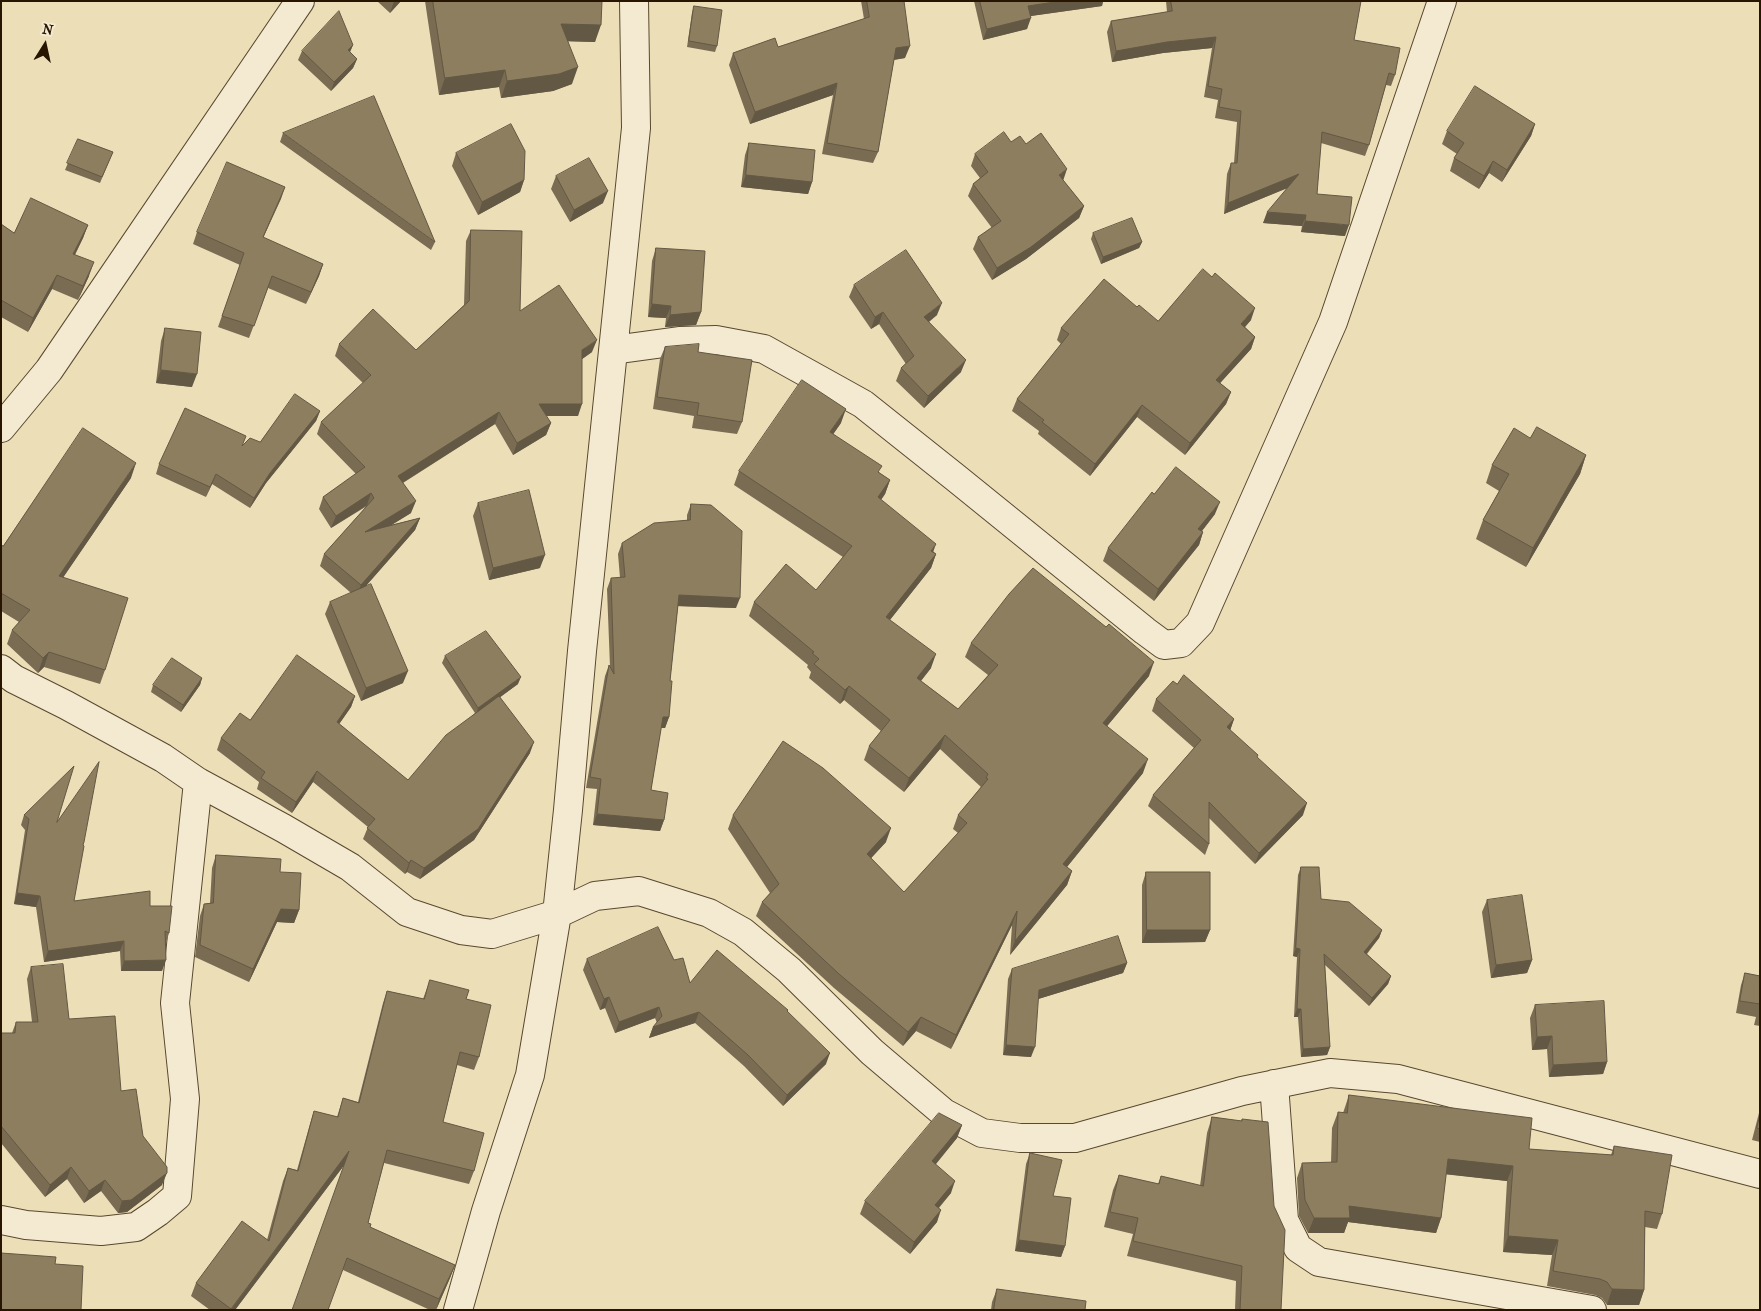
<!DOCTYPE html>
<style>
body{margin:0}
#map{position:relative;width:1761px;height:1311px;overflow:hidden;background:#ecdfb8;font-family:"IM FELL French Canon",serif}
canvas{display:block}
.frame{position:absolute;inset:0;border:2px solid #271500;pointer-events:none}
.north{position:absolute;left:20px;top:20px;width:50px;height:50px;-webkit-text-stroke:4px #f3ead1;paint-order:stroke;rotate:10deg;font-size:14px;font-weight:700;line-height:20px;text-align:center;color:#271500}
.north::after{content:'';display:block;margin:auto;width:18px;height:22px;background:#271500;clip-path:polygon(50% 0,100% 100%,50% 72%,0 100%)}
</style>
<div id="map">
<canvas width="1761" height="1311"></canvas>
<div class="frame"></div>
<div class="north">N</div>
</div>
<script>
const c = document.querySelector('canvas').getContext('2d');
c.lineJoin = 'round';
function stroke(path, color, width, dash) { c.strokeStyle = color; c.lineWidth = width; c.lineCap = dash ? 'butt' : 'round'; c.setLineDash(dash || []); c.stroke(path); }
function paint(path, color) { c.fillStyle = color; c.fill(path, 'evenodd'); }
const minor = new Path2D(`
 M613 350 679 341 716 340 764 349 863 404 956 478 1145 631 1164 645 1181 643 1200 623 1333 322 1442 1
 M1 428 49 370 300 1
 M1 669 14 679 66 705 163 758 198 782 283 828 350 867 407 912 461 930 492 934 557 914 595 896 639 891 709 913 743 932 789 970 872 1052 944 1113 982 1133 1020 1138H1075L1242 1091 1330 1073 1398 1079 1760 1174
 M1274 1084 1284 1220 1298 1248 1319 1262 1592 1310
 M1 1220 26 1225 101 1231 136 1227 158 1212 177 1196 185 1099 175 1003 198 782
 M458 1310 486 1211 530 1075 557 914 568 810 582 651 636 128 634 1`);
const wall = new Path2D(`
 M377 1H401L390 13Z
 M425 1H602L595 42 568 41 572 84 553 91 501 98 499 87 439 95Z
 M861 1H904L905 58 894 60 878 152 873 163 822 154 833 95 750 124 729 65 733 53 778 47 864 19Z
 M974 1H1103L1102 6 1030 16 1027 29 983 40Z
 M1166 1H1361L1354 40 1395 75 1391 86 1386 85 1369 145 1365 156 1321 143 1317 194 1345 236 1301 232 1302 226 1263 223 1287 188 1224 214 1227 174 1231 163H1234L1237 122 1215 118 1218 100 1204 97 1212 48 1163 53 1112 62 1107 32 1111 21 1167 12Z
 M694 6 717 46 715 52 687 47 692 13Z
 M353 45 350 52 357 59 353 68 331 91 298 60 302 51Z
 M1535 124 1531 136 1502 182 1489 173 1479 189 1450 171 1454 158 1457 154 1442 144 1447 131Z
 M283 133 435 242 431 250 280 142Z
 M78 139 113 152 100 183 65 170Z
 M1011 142 1026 144 1063 180 1084 206 1079 218 1026 259 992 280 973 249 978 237 992 228 968 196 973 184 980 178 971 166 975 154Z
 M749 143 812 182 808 194 741 187 745 155Z
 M456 153 524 180 520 192 478 215 452 166Z
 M556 176 603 203 570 222 551 189Z
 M285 187 263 238 323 264 319 276 306 304 268 288 249 338 218 327 240 265 193 244 197 232Z
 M1 224 14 233 88 225 83 238 75 255 89 276 78 300 52 289 28 332 1 317Z
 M471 230 520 311 592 352 582 359 578 416H546L551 423 546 435 513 455 495 424 403 483 411 513 391 525 420 518 415 530 366 586 403 683 361 701 325 614 330 602 351 593 320 566 324 554 367 506 331 528 319 509 323 497 356 474 317 434 321 422 363 383 335 356 339 344 416 350 464 305 466 241Z
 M1093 233 1142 242 1139 248 1101 264 1091 239Z
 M656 248 701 312 696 325 665 327 666 318 648 317 652 261Z
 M854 285 937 315 929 322 961 372 924 408 896 381 901 368 906 364 879 324 871 329 849 297Z
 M1137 307 1158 321 1251 320 1245 327 1255 337 1251 349 1220 383 1231 392 1226 404 1185 455 1137 417 1090 476 1038 434 1039 431 1012 411 1017 399 1061 344 1057 340 1061 328Z
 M165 328 192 387 156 383 161 341Z
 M665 347 698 352 742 422 737 434 692 428 694 416 653 409 660 359Z
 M320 411 316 421 266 483 250 508 212 484 206 497 156 474 159 464 243 445 260 442Z
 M841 423 833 434 880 473 890 480 885 494 881 500 936 554 931 568 890 620 931 668 921 681 958 709 988 675 965 657 971 643 1149 676 1107 726 1143 773 1067 867 1072 871 1067 885 1010 955 1012 925 951 1049 916 1031 903 1046 834 988 756 916 762 902 770 893 728 829 733 815 886 842 871 858 904 892 958 833 953 829 958 815 981 787 940 749 904 792 864 760 869 746 881 731 844 700 840 704 809 678 811 672 807 667 808 665 749 616 754 602 816 590 843 557 734 485 739 471Z
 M1530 438 1586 455 1580 474 1526 567 1476 539 1483 520 1499 491 1486 483 1492 465Z
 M131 478 63 577 105 670 100 684 44 667 38 673 7 644 12 630 19 622 1 611V545L3 546Z
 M1154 494 1215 514 1202 531 1203 532 1199 545 1154 601 1103 561 1108 548Z
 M478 503 540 568 489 580 473 516Z
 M691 504 736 608 678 606 670 681 669 717 665 728H661L651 790 664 820 660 831 593 825 597 789 586 788 605 676 609 665 610 667 607 589 611 578H620L618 554 622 543 687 520V515Z
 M445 656 518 684 500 697 530 753 474 840 420 879 407 872 405 874 363 839 368 827 313 782 292 813 257 789 259 782 217 750 221 738 250 720 355 696 351 707 339 724 408 780 475 713 442 663Z
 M202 678 200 685 181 712 151 692 153 685Z
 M1177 684 1234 719 1230 730 1257 758 1303 815 1255 864 1209 818V844L1205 855 1148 806 1153 795 1194 748 1152 711 1156 699Z
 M24 815 57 822 83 845 74 901 150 906 169 933 166 943 162 971H121L120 951 44 962 36 907 14 904 25 830 21 825Z
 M216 855 280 872 299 910 294 923 277 922 249 982 195 957 200 916 204 904 210 903 212 868Z
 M1301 867 1321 899 1382 930 1379 938 1367 954 1391 976 1388 984 1369 1006 1325 965 1330 1047 1327 1055 1301 1057 1298 1017H1294L1297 957 1293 956 1298 875Z
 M1146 872 1210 930 1205 942 1142 943V885Z
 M1487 900 1532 960 1527 973 1491 978 1482 912Z
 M587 959 674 960 690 983 788 1010V1012L826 1064 783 1106 744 1066 695 1023 649 1038 653 1027 657 1023 655 1018 615 1033 605 1008 600 1010 583 970Z
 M1127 963 1123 973 1038 999 1031 1057 1003 1055 1008 979 1012 969Z
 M31 967 121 1091 143 1136 162 1185 127 1212 118 1213 101 1191 84 1203 67 1179 45 1197 1 1143V1033H12L16 1022H32L27 979Z
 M1745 973 1760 976V1026L1754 1025 1756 1017 1736 1013 1741 985Z
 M430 980 466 999 479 1057 474 1070 457 1065 443 1122 474 1171 469 1184 384 1163 368 1223 370 1227 455 1265 450 1278 436 1310H430L343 1270 345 1164 235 1310H210L191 1296 196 1283 267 1240 283 1181 288 1168 297 1170 310 1124 314 1111 337 1117 343 1098 358 1102 383 1003 387 991 423 999Z
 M1535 1005 1607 1062 1603 1074 1549 1077 1547 1049 1532 1050 1530 1018Z
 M1349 1095 1529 1149 1611 1155 1614 1146 1662 1214 1657 1229 1645 1227 1644 1290 1639 1305H1607L1602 1298 1595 1295 1547 1286 1552 1255 1503 1252 1507 1181 1446 1174 1441 1218 1436 1233 1348 1222 1344 1233H1308L1299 1216 1297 1178 1302 1163H1331L1332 1128 1338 1112 1343 1113Z
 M1760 1109V1142L1752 1140Z
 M1212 1117 1241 1121 1242 1119 1281 1310H1235L1236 1281 1127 1256 1133 1234 1104 1227 1113 1190 1119 1175 1158 1184 1161 1176 1200 1186 1207 1133Z
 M962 1125 957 1138 935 1164 951 1193 939 1208 937 1222 910 1254 860 1214 865 1201Z
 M1030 1153 1053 1196 1065 1246 1061 1257 1015 1251 1026 1164Z
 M997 1289 1085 1310H991L992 1302Z`);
const shadedWall = new Path2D(`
 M394 1H401L390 13Z
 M1061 1H1103L1102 6 1024 17 1028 6Z
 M1031 18 1027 29 983 40 987 29Z
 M561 24 601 25 595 42 555 41Z
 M1216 37 1212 48 1163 53 1112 62 1116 51 1167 42Z
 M353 45 349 54 348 50Z
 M910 46 905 58 892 60 896 48Z
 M357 59 353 68 331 91 334 82Z
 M578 67 572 84 553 91 501 98 507 81Z
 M505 70 499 87 439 95 445 78Z
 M837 83 833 95 750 124 755 112Z
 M1535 124 1531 136 1502 182 1507 170Z
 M1493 161 1489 173 1479 189 1484 176Z
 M1067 169 1063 181 1059 175Z
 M1299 174 1295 185 1224 214 1228 203Z
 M746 175 812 182 808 194 741 187Z
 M524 180 520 192 478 215 482 202Z
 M285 187 281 199 258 249 263 237Z
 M608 191 603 203 570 222 574 210Z
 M1084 206 1079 218 1026 259 992 280 997 268Z
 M1267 212 1306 215 1302 226 1263 223Z
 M1305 221 1349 225 1345 236 1301 232Z
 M88 225 83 238 68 268 73 254Z
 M1142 242 1139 248 1101 264 1103 257Z
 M94 262 89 276 78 300 83 286Z
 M323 264 319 276 306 304 311 292Z
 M57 275 52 289 28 332 33 318Z
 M942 303 937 315 919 329 924 317Z
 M652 304 671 306 666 318 648 317Z
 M1255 308 1251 320 1237 336 1241 324Z
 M701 312 696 325 665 327 670 315Z
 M883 312 879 324 871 329 875 317Z
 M1255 337 1251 349 1212 392 1216 380Z
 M597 340 592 352 578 362 582 350Z
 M966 360 961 372 924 408 928 396Z
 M161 370 197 374 192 387 156 383Z
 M1231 392 1226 404 1185 455 1190 443Z
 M539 404H582L578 416H535Z
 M1142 405 1137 417 1090 476 1095 464Z
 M846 409 841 423 825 446 830 432Z
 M320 411 316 421 266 483 250 508 254 498 270 473Z
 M499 412 495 424 394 488 398 476Z
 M551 423 546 435 513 455 517 443Z
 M1586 455 1580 474 1526 567 1533 548Z
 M136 463 131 478 54 591 59 576Z
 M216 474 212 484 206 497 210 487Z
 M890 480 885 494 873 511 878 497Z
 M371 493 367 505 331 528 336 516Z
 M416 501 411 513 361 544 365 532Z
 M1220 502 1215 514 1194 541 1198 529Z
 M420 518 415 530 356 597 361 585Z
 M1203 532 1199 545 1154 601 1158 589Z
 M936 544 931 558V551Z
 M936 554 931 568 881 631 886 617Z
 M545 555 540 568 489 580 493 568Z
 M679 595 740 598 736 608 675 606Z
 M49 652 44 667 38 673 43 658Z
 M936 654 931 668 912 692 917 678Z
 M1154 662 1149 676 1098 737 1103 723Z
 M408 671 403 683 361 701 366 688Z
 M521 677 518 684 476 715 478 708Z
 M202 678 200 685 181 712 183 705Z
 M849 686 844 700 840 704 845 690Z
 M355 696 351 707 333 733 337 722Z
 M663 717H669L665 728H659Z
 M1234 719 1230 731 1227 727Z
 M945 735 940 749 904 792 909 778Z
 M534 742 530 753 474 840 420 879 424 868Z
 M1148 759 1143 773 1058 878 1063 864Z
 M317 771 313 782 292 813 296 802Z
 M1307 803 1303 815 1255 864 1259 853Z
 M597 814 664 820 660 831 593 825Z
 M891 828 886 842 862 868 867 854Z
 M411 860 407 872 405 874 409 863Z
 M1072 871 1067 885 1010 955 1015 941Z
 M17 893 40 896 36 907 14 904Z
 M281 909 299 910 294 923 277 922 249 982 253 969Z
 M1017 911 1012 925 951 1049 956 1035Z
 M1147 930H1210L1205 942 1142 943Z
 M1382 930 1379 938 1361 960 1364 952Z
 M124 941 120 951 44 962 48 951Z
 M1296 948 1300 949 1297 957 1293 956Z
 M166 960 162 971H121L124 961Z
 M1532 960 1527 973 1491 978 1496 965Z
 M1127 963 1123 973 1035 1000 1039 990Z
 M1391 976 1388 984 1369 1006 1372 998Z
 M609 997 605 1008 600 1010 604 999Z
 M659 1007 655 1018 615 1033 619 1022Z
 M1297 1009H1301L1298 1017H1294Z
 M699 1012 695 1023 649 1038 653 1027Z
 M921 1017 916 1031 903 1046 908 1032Z
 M1552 1036 1547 1049 1532 1050 1537 1037Z
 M1006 1045 1035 1047 1031 1057 1003 1055Z
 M1330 1047 1327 1055 1301 1057 1303 1049Z
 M830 1053 826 1064 783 1106 787 1095Z
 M1607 1062 1603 1074 1549 1077 1553 1065Z
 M962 1125 957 1138 928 1174 932 1161Z
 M349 1151 345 1164 235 1310H231Z
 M1448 1159 1513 1166 1507 1181 1443 1174Z
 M71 1167 67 1179 45 1197 50 1185Z
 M167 1173 162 1185 127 1212 118 1213 122 1201Z
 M105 1180 101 1191 84 1203 89 1191Z
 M955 1181 951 1193 930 1217 935 1205Z
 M1349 1206 1441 1218 1436 1233 1348 1222 1344 1233H1308L1314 1218Z
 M941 1210 937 1222 910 1254 914 1242Z
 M1508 1236 1558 1240 1552 1255 1503 1252Z
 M1019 1240 1065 1246 1061 1257 1015 1251Z
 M455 1265 450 1278 436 1310 439 1299Z
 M1612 1289 1644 1290 1639 1305H1607Z`);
const building = new Path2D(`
 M433 1H602L601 25 561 24 578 67 559 74 507 81 505 70 445 78Z
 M867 1H904L910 46 896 48 878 152 827 143 837 83 755 112 733 53 775 38 778 47 869 17Z
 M980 1H1061L1028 6 1031 18 987 29Z
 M1171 1H1361L1354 40 1400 48 1395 75 1389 73 1369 145 1322 132 1317 194 1352 197 1349 225 1305 221 1306 215 1267 212 1299 174 1228 203 1231 163H1237L1241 111 1219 107 1222 89 1208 86 1216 37 1167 42 1116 51 1111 21 1172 11Z
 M694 6 722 10 717 46 689 41Z
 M339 11 353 45 348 50 357 59 334 82 302 51Z
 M1475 86 1535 124 1507 170 1493 161 1484 176 1454 158 1464 143 1447 131Z
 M374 96 435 242 283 133Z
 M511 124 525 151 524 180 482 202 456 153Z
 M1004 132 1011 142 1020 136 1026 144 1041 133 1067 169 1059 175 1084 206 1031 247 997 268 978 237 1001 221 973 184 988 172 975 154Z
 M78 139 113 152 102 177 67 163Z
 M749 143 815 150 812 182 746 175Z
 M589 158 608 191 574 210 556 176Z
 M227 162 285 187 263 237 323 264 311 292 272 276 254 326 222 316 244 253 197 232Z
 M31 198 88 225 73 254 94 262 83 286 57 275 33 318 1 300V224L14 233Z
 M1132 218 1142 242 1103 257 1093 233Z
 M471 230 522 231 520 311 559 285 597 340 582 350V404H539L551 423 517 443 499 412 398 476 416 501 365 532 420 518 361 585 324 554 374 498 371 493 336 516 323 497 365 467 321 422 371 375 339 344 373 309 416 350 469 301Z
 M656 248 705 251 701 312 670 315 671 306 652 304Z
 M906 250 942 303 924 317 966 360 928 396 901 368 914 356 883 312 875 317 854 285Z
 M1203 269 1212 277 1215 273 1255 308 1241 324 1255 337 1216 380 1231 392 1190 443 1142 405 1095 464 1042 422 1044 420 1017 399 1069 334 1061 328 1104 279 1137 307 1139 305 1158 321Z
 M165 328 201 332 197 374 161 370Z
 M699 344 698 352 752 360 742 422 697 415 699 403 657 397 665 347Z
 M802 380 846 409 830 432 882 466 878 472 890 480 878 497 936 544 931 551 936 554 886 617 936 654 917 678 958 709 998 665 971 643 1009 594 1033 568 1106 627 1109 624 1154 662 1103 723 1148 759 1063 864 1072 871 1015 941 1017 911 956 1035 921 1017 908 1032 839 974 762 902 779 884 733 815 783 741 823 768 891 828 867 854 904 892 967 823 958 815 988 779 986 778 988 774 945 735 909 778 869 746 890 720 849 686 845 690 814 664 819 659 812 653 814 652 754 602 786 564 816 590 852 546 739 471Z
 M295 394 320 411 270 473 254 498 216 474 210 487 159 464 185 408 246 436 242 446 250 438 260 442Z
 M1537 427 1586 455 1533 548 1483 520 1509 474 1492 465 1514 428 1530 438Z
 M83 428 136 463 59 576 128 598 105 670 49 652 43 658 12 630 30 610 1 593V545L3 546Z
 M1176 467 1220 502 1198 529 1203 532 1158 589 1108 548 1152 492 1154 494Z
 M529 490 545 555 493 568 478 503Z
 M691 504 711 505 742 531 740 598 679 595 670 681H672L669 717H663L651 790 668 793 664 820 597 814 601 779 590 777 609 665 614 674 611 578 625 577 622 543 654 523 690 520Z
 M371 584 408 671 366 688 330 602Z
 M486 631 521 677 478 708 445 656Z
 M297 655 355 696 337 722 408 780 446 735 499 696 534 742 478 829 424 868 411 860 409 863 367 828 375 819 317 771 296 802 261 778 265 772 221 738 240 713 250 720Z
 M172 658 202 678 183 705 153 685Z
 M1184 675 1234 719 1227 727 1258 755 1257 757 1307 803 1259 853 1209 802V844L1153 795 1201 740 1156 699 1173 681 1177 684Z
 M99 762 84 842 83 845 84 846 74 901 150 891V906H172L169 933 165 931 166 960 124 961V941L48 951 40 896 17 893 29 819 24 815 74 766 57 822Z
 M216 855 281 859 280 872 301 873 299 910 281 909 253 969 200 945 204 904 213 903Z
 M1301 867H1319L1321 899 1349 902 1382 930 1364 952 1391 976 1372 998 1324 954 1330 1047 1303 1049 1301 1009H1297L1300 949 1296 948Z
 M1146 872H1210V930H1147Z
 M1522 895 1532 960 1496 965 1487 900Z
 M658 927 674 960 683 958 690 983 717 950 788 1010 787 1011 830 1053 787 1095 748 1055 699 1012 653 1027 662 1016 659 1007 619 1022 609 997 604 999 587 959Z
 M1118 936 1127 963 1039 990 1035 1047 1006 1045 1012 969Z
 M63 964 69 1019 115 1016 121 1091 136 1089 143 1136 167 1167V1173L131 1200 122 1201 105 1180 89 1191 71 1167 50 1185 1 1126V1033H15L16 1022H38L31 967Z
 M1745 973 1760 976V1004L1740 1001Z
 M430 980 469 990 466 999 491 1005 479 1057 460 1052 443 1122 484 1133 474 1171 387 1150 368 1223 371 1224 370 1227 455 1265 439 1299 347 1258 328 1310H292L349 1151 231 1309 196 1283 242 1221 269 1241 288 1168 298 1171 314 1111 338 1117 343 1098 359 1103 387 991 424 999Z
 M1604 1001 1607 1062 1553 1065 1552 1036 1537 1037 1535 1005Z
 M1349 1095 1532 1118 1529 1149 1613 1155 1614 1146 1672 1155 1662 1214 1645 1211 1644 1290 1612 1289 1607 1282 1600 1279 1553 1271 1558 1240 1508 1236 1513 1166 1448 1159 1441 1218 1349 1206 1350 1218H1314L1305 1200 1302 1163 1337 1162 1338 1112 1347 1113Z
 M939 1113 962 1125 932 1161 955 1181 935 1205 941 1210 914 1242 865 1201Z
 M1760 1115V1129L1757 1128Z
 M1212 1117 1242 1121V1119L1268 1122 1274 1206 1285 1230 1281 1310H1240L1242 1266 1133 1241 1138 1218 1110 1212 1119 1175 1159 1184 1161 1176 1203 1186Z
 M1030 1153 1062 1160 1053 1196 1071 1198 1065 1246 1019 1240Z
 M1 1253 56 1257 55 1264 83 1266 81 1310H1Z
 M997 1289 1086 1301 1085 1310H994Z`);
stroke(minor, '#58482e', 30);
stroke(minor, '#f3ead1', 28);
paint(wall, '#796c53');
paint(shadedWall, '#635843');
paint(building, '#8d7e60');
stroke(building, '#635843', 1);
</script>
